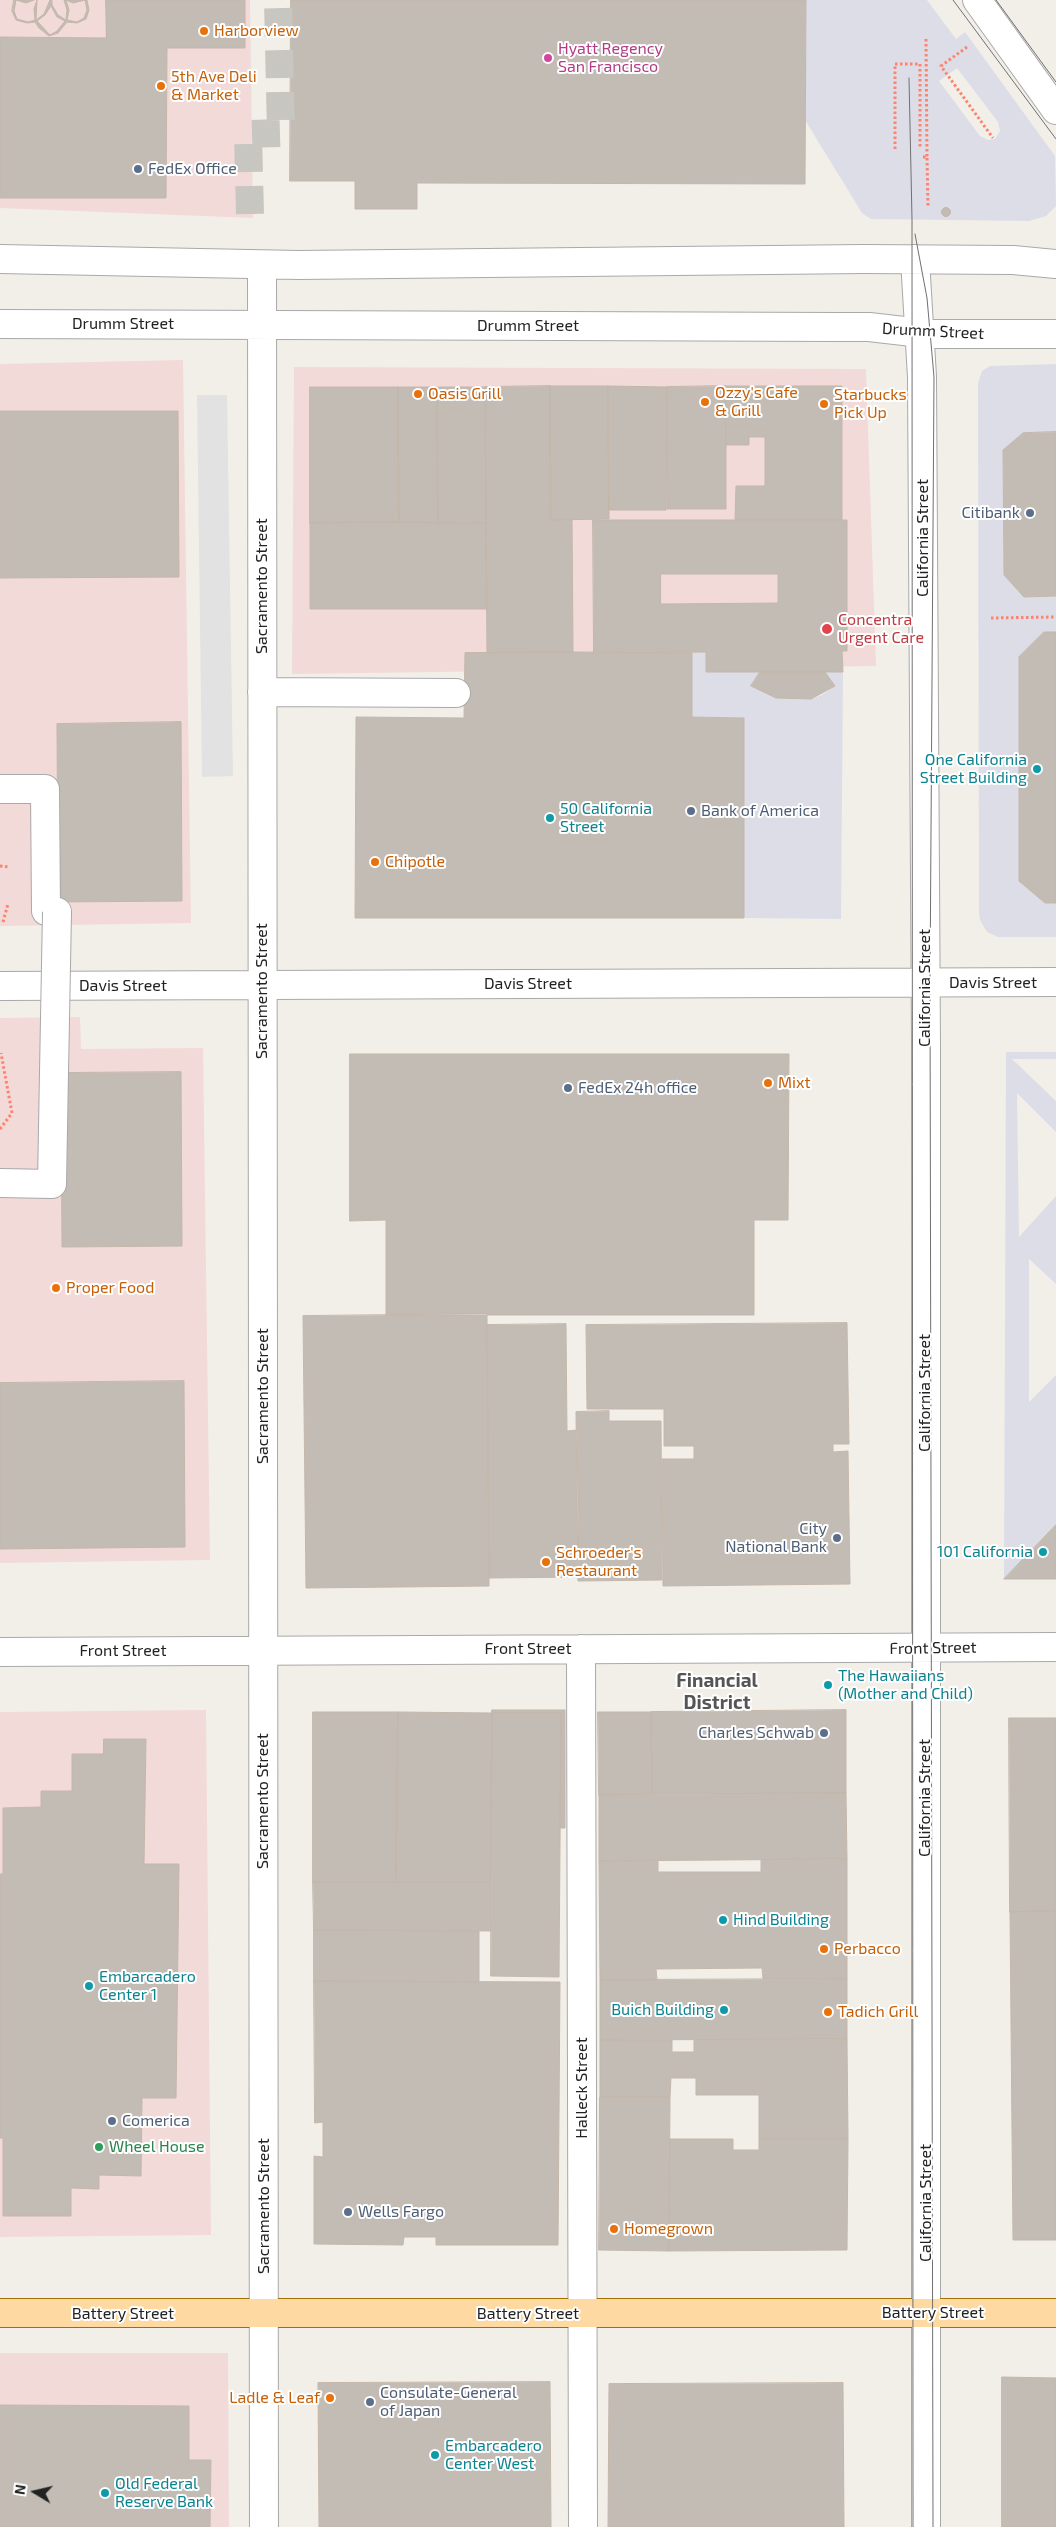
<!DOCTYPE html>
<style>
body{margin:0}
#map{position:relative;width:1056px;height:2527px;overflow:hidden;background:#f2efe9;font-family:"Exo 2",sans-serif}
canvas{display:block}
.north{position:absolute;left:10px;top:2467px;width:50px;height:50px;-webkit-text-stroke:4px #fff;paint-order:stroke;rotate:279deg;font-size:14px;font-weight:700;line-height:20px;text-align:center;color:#222}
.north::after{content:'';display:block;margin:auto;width:18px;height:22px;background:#222;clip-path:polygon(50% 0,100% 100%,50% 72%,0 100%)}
</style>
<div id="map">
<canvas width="1056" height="2527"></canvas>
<div class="north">N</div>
</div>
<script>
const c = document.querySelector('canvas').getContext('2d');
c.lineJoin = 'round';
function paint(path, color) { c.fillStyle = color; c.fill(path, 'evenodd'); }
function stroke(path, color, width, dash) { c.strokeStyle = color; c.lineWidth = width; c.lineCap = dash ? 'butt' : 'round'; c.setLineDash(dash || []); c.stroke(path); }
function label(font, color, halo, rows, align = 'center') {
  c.font = font + ' "Exo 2",sans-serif'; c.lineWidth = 4; c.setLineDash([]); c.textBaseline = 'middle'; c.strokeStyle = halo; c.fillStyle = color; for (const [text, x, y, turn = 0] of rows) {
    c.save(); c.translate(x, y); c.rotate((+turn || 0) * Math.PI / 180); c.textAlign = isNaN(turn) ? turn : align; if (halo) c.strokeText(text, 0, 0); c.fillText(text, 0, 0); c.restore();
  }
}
const commercial = new Path2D(`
 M0 0H250L253 218 0 208Z
 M183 360 191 923 0 926V364Z
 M294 367 866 369 876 666 292 674Z
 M80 1017 81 1049 203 1048 210 1560 0 1563V1018Z
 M206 1710 211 2235 0 2237V1712Z
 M0 2353H228L229 2527H0Z`);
const parking = new Path2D(`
 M197 395H227L233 776 202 777Z`);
const plaza = new Path2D(`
 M806 0H927L956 39 965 32 1055 156 1056 206 1046 216 1029 221 871 219 862 213 805 120ZM957 68 998 122 1000 131 995 139 988 140 980 136 939 81Z
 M1056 364V432L1023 433 1003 450 1004 575 1024 597 1056 596V632H1044L1019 658V881L1045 903H1056V937H998L987 932 980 920 979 912 978 383 982 371 990 366Z
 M706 652V672H760L751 686 776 698 811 699 822 695 835 686 825 672H843L841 919 744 918V718L692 717V653Z
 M1006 1052H1056V1059H1012L1056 1101V1132L1017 1093 1019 1237 1056 1196V1284L1029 1259V1402L1056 1375V1525L1004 1579Z`);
const building = new Path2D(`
 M14 0H34L26 3 16 0 14 11 17 19 28 22 35 20 34 9 37 0 36 20 44 14 50 0H52V5L58 15 66 20 67 10 64 0H66L69 10 67 20 77 22 84 18 87 10 85 0 73 3 66 0H87L89 10 86 19 77 23 67 22 58 33 49 36 39 28 35 22 27 23 16 20 12 11ZM51 6 57 17 65 21 57 31 50 35 37 21 45 15Z
 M106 0H245V48H167L166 198H0V37L106 38Z
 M291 0H806L805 184 417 183V209H355V181H290Z
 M941.5 212a4.5 4.5 0 1 1 9 0a4.5 4.5 0 1 1-9 0Z
 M550 386H608L609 519 551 520Z
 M550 386 551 520 572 519 573 652 487 653 485 387Z
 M608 386 667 387 666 510H609Z
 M726 386H842V520H735L736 486H765V437H749V445H726Z
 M726 386V509H667V387Z
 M310 387H398L399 522 310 523Z
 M398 387H437L438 523 399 522Z
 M437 387H485L486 523H438Z
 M0 411H178L179 577 0 578Z
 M1056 432V596L1024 597 1004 575 1003 450 1023 433Z
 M593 520H847V651H842L843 672H706V652L594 653ZM661 574H778V603L661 604Z
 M399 522 486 523 487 609H310V523Z
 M1044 632H1056V903H1045L1019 881V657Z
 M573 652 692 653V717L744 718V918H355L356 717 464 718 465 653Z
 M760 672H825L835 686 811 699 776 698 751 686Z
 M181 722 182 901 58 902 57 724Z
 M350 1054H789L788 1220H754V1315H386V1220L350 1221Z
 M181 1072 182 1246 62 1247 61 1073Z
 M487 1314 489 1586 306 1588 303 1316Z
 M847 1323 849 1444H833V1452L848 1451 850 1584 663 1586 662 1459H694V1446H664V1409H587L586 1325Z
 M566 1324 567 1431 577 1430 579 1577 489 1578 487 1325Z
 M184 1381 185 1547 0 1549V1383Z
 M609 1411V1421H661L662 1580 578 1581 576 1412Z
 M1056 1525V1579H1004Z
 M492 1710H565V1828H560L561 1713H492Z
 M846 1710V1793L652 1794 651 1712Z
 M313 1712H398L396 1882H313Z
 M398 1712 492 1713 491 1882H396Z
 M598 1712H651L652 1794 599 1795Z
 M492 1713H561L559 1977 491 1976Z
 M1009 1718H1056V1911L1010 1912Z
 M104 1739H146L144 1864H179L176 2098H142L141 2176 99 2175V2189L71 2188V2216H3V2138H0V1874H3V1808L41 1807V1791H72V1754H103Z
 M846 1793 847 1859 599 1861V1795Z
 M847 1859V1979H763L762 1968 656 1969 657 1980H600L599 1861 658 1860V1872H761V1860Z
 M313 1882H491V1931L314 1930Z
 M1056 1911V2240H1013L1010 1912Z
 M314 1930 479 1931V1982L314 1981Z
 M847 1979V2039L600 2040V1980Z
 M314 1981 560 1982 558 2245H436V2237H404L403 2245 314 2244V2156L323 2157V2122L315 2123Z
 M847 2039 848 2139H759V2095H696V2078H671L670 2097H600V2040H672V2052H694V2040Z
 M600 2097H670L669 2251 599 2250Z
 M670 2139H733V2150H759V2139H848L847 2250 669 2251Z
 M1002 2377 1056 2378V2527H1002Z
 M550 2382 551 2527H319L318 2383Z
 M843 2383 844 2527H608L609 2384Z
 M0 2405 189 2406V2460H211L210 2527H0Z`);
const minorTunnel = new Path2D(`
 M250 214 248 134 281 133 278 0`);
const path = new Path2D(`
 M926 39 927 157
 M967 47 941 66 993 138
 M895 149V64H920V149
 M923 157H927L928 207
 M991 618 1056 617
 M0 866 9 867
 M3 922 8 904
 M0 1129 12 1113 1 1053`);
const minor = new Path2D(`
 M977 0 1056 110
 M0 259 299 265 864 259 1013 260 1056 264
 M915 259 922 377 926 1045V2527
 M262 265 264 2527
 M0 324 838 327H869L930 334H1056
 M262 692 456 693
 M0 789H45L46 911 57 912
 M0 986 1056 982
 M0 1183 52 1184 54 1072
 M581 1649 583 2527
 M0 1652 1056 1647`);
const major = new Path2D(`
 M0 2313H1056`);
const tram = new Path2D(`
 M953 0 1056 139
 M996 0 1056 82
 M909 78 912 219 913 2527
 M915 234 927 298 934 377 930 983 933 2527`);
const minorBridge = new Path2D(`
 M54 1072 57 912`);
const markers = [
 [204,31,5,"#e8710a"],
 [548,58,5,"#d1479c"],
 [161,86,5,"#e8710a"],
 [138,169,5,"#5c6f8a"],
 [418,394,5,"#e8710a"],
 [705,402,5,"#e8710a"],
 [824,404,5,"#e8710a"],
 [1030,513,5,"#5c6f8a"],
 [827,629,6,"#e0444e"],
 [1037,769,5,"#0f9aa8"],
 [691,811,5,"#5c6f8a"],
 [550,818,5,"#0f9aa8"],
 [375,862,5,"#e8710a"],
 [768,1083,5,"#e8710a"],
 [568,1088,5,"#5c6f8a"],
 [56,1288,5,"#e8710a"],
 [837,1538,5,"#5c6f8a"],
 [1043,1552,5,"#0f9aa8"],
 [546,1562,5,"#e8710a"],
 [828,1685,5,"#0f9aa8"],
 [824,1733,5,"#5c6f8a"],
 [723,1920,5,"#0f9aa8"],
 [824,1949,5,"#e8710a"],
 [89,1986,5,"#0f9aa8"],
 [724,2010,5,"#0f9aa8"],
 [828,2012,5,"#e8710a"],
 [112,2121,5,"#5c6f8a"],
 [99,2147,5,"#2e9e5b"],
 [348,2212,5,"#5c6f8a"],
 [614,2229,5,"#e8710a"],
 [330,2398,5,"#e8710a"],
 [370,2402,5,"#5c6f8a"],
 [435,2455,5,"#0f9aa8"],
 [105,2493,5,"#0f9aa8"]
];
const foodNames = [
 ["Harborview",214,31],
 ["5th Ave Deli",171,77],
 ["& Market",171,95],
 ["Ozzy's Cafe",715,393],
 ["& Grill",715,411],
 ["Oasis Grill",428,394],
 ["Starbucks",834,395],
 ["Pick Up",834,413],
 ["Chipotle",385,862],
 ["Mixt",778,1083],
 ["Proper Food",66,1288],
 ["Schroeder's",556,1553],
 ["Restaurant",556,1571],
 ["Perbacco",834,1949],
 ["Tadich Grill",838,2012],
 ["Homegrown",624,2229],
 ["Ladle & Leaf",320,2398,"right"]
];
const hotelNames = [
 ["Hyatt Regency",558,49],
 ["San Francisco",558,67]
];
const serviceNames = [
 ["FedEx Office",148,169],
 ["Citibank",1020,513,"right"],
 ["Bank of America",701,811],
 ["FedEx 24h office",578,1088],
 ["City",827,1529,"right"],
 ["National Bank",827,1547,"right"],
 ["Charles Schwab",814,1733,"right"],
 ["Comerica",122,2121],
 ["Wells Fargo",358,2212],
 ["Consulate-General",380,2393],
 ["of Japan",380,2411]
];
const streetNames = [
 ["Drumm Street",123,324],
 ["Drumm Street",528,326],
 ["Drumm Street",933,331,3],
 ["California Street",923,538,-90],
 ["Sacramento Street",262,586,-90],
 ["Davis Street",993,983],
 ["Davis Street",528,984],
 ["Davis Street",123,986],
 ["California Street",925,988,-90],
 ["Sacramento Street",262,991,-90],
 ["California Street",925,1393,-90],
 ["Sacramento Street",263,1396,-90],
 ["Front Street",933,1648,-1],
 ["Front Street",528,1649],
 ["Front Street",123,1651],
 ["California Street",925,1798,-90],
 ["Sacramento Street",263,1801,-90],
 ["Halleck Street",582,2088,-90],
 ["California Street",926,2203,-90],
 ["Sacramento Street",264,2206,-90],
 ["Battery Street",933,2313],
 ["Battery Street",123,2314],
 ["Battery Street",528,2314]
];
const healthNames = [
 ["Concentra",838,620],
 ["Urgent Care",838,638]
];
const cultureNames = [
 ["One California",1027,760,"right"],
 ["Street Building",1027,778,"right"],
 ["50 California",560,809],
 ["Street",560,827],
 ["101 California",1033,1552,"right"],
 ["The Hawaiians",838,1676],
 ["(Mother and Child)",838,1694],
 ["Hind Building",733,1920],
 ["Embarcadero",99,1977],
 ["Center 1",99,1995],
 ["Buich Building",714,2010,"right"],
 ["Embarcadero",445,2446],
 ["Center West",445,2464],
 ["Old Federal",115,2484],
 ["Reserve Bank",115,2502]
];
const leisureNames = [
 ["Wheel House",109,2147]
];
const quarterNames = [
 ["Financial",717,1681],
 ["District",717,1703]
];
paint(commercial, '#f2dad8');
paint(parking, '#e2e2e2');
paint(plaza, '#dddde8');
paint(building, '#c3bcb5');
stroke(building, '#c4b7aa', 1);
stroke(minorTunnel, '#c8c6c1', 28, [28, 14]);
stroke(minor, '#a9a9a9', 30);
stroke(major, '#a07100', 30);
stroke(path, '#fd836f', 3, [2.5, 2.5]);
stroke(minor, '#fff', 28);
stroke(major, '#fedaa2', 28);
stroke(tram, '#707070', 1);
stroke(minorBridge, '#a9a9a9', 30, []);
stroke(minorBridge, '#fff', 28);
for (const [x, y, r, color] of markers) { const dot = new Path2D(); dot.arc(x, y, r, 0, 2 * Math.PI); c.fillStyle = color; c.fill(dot); stroke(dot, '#fff', 2); }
label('16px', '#c56008', '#fff', foodNames, 'left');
label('16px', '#b23c85', '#fff', hotelNames, 'left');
label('16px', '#4e5e75', '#fff', serviceNames, 'left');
label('16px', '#222', '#fff', streetNames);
label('16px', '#be3a42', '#fff', healthNames, 'left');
label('16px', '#0d838f', '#fff', cultureNames, 'left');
label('16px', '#27864d', '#fff', leisureNames, 'left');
label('bold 19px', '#555', '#fff', quarterNames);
</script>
